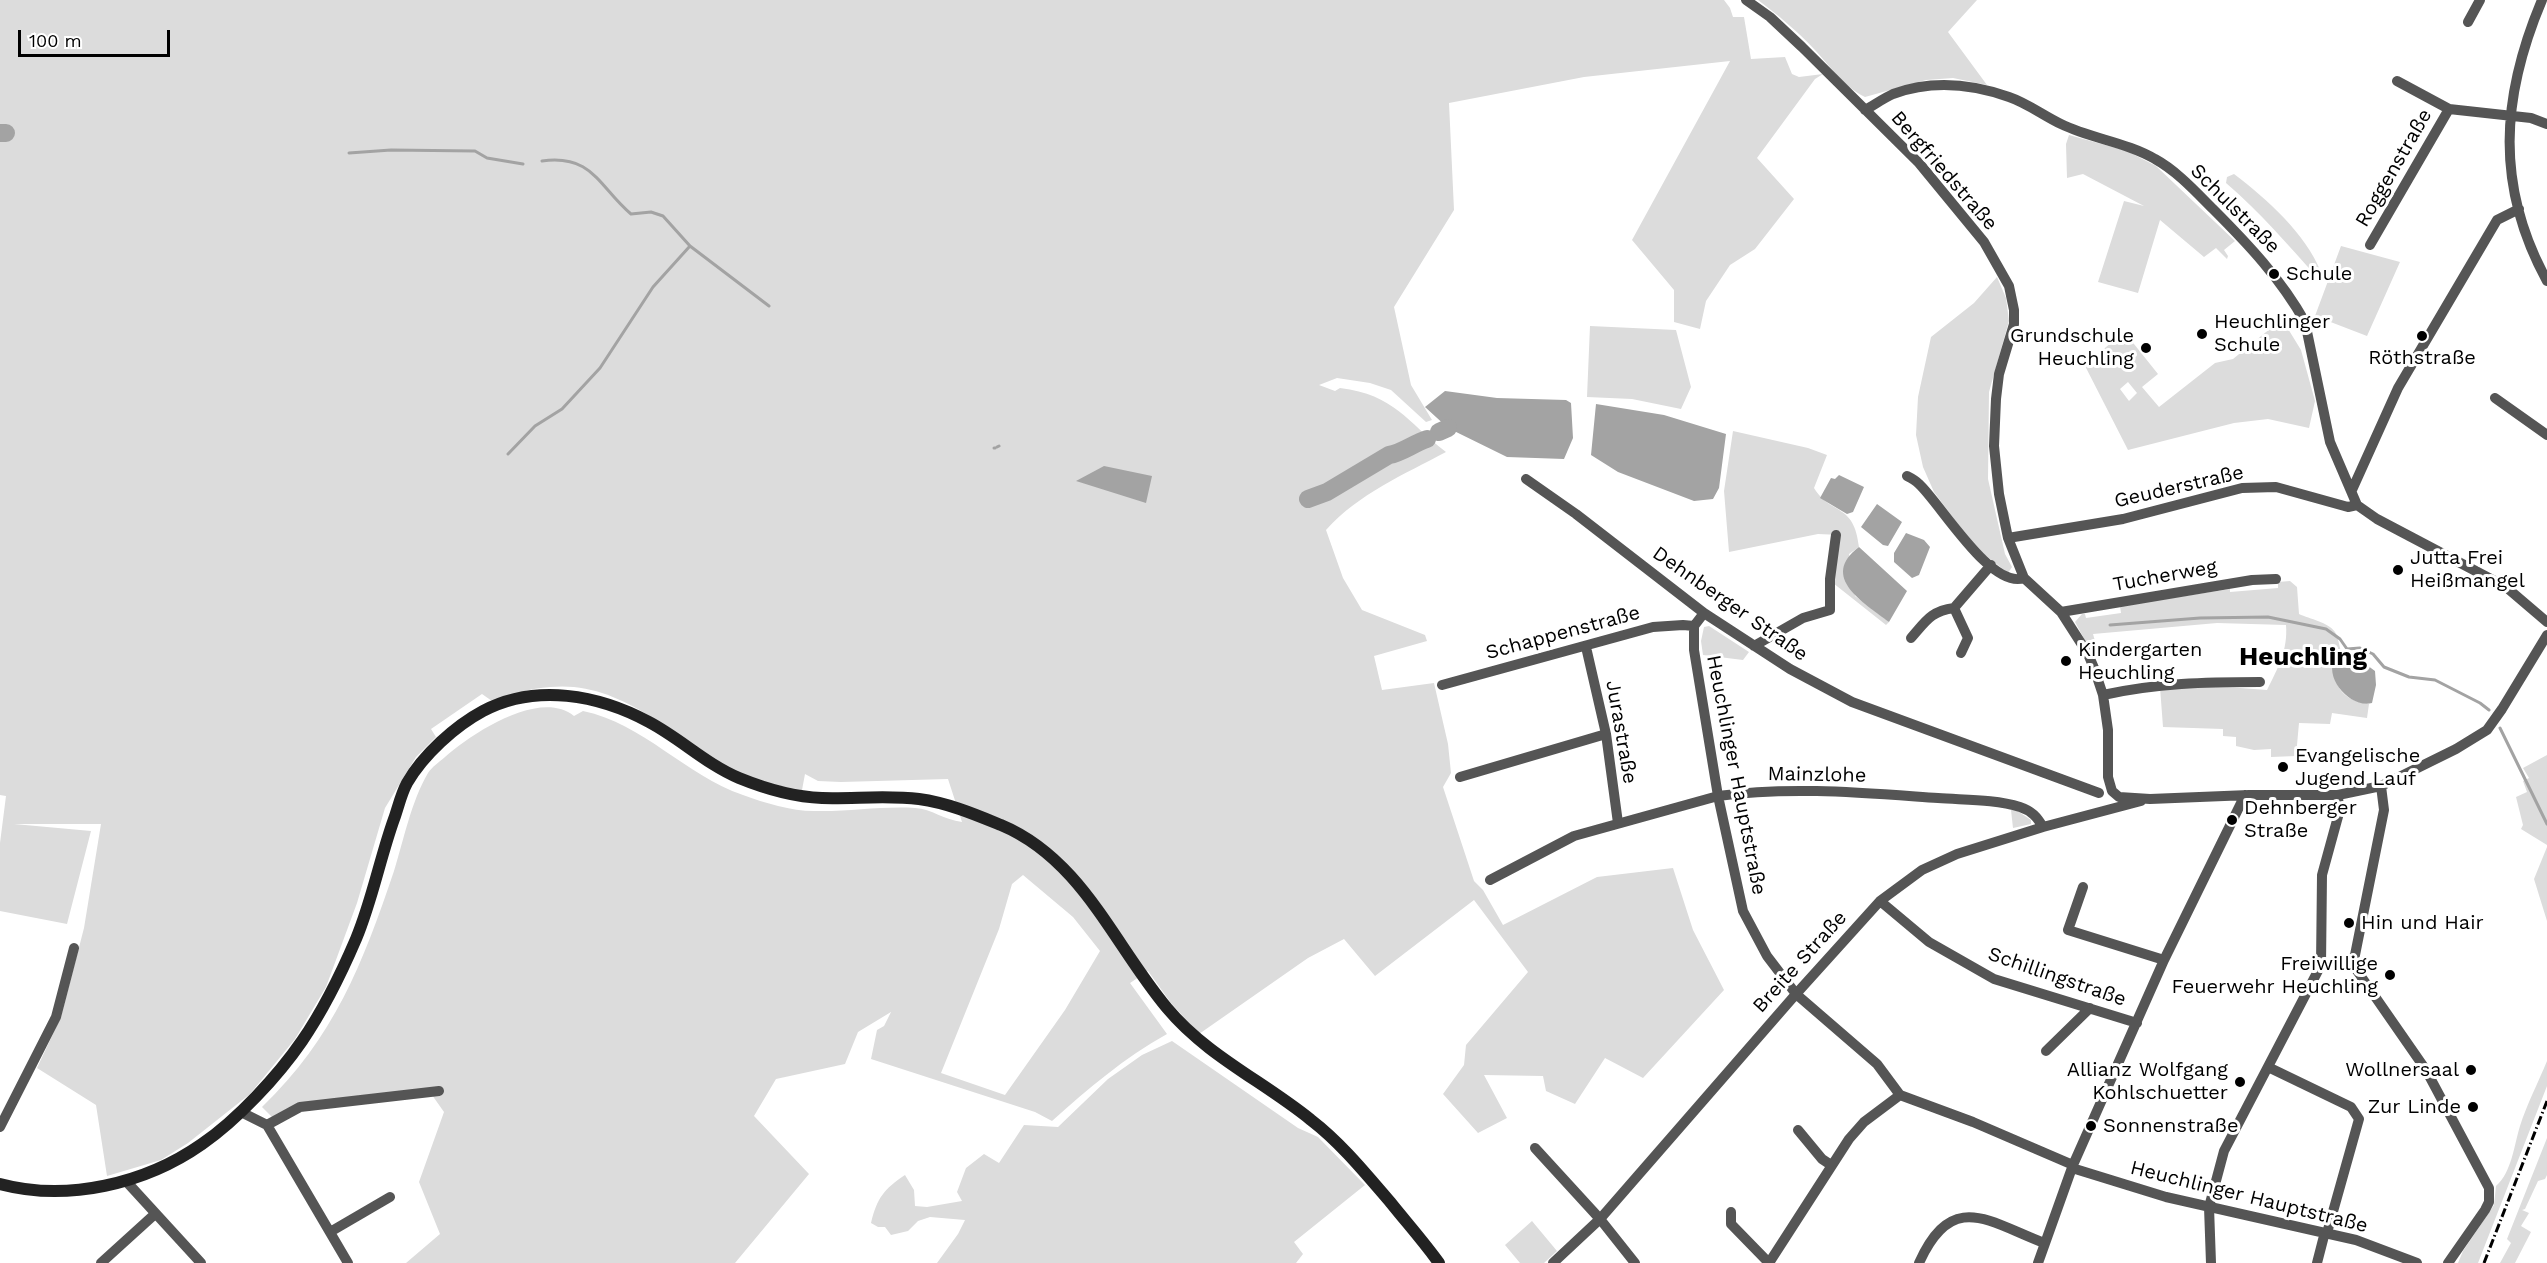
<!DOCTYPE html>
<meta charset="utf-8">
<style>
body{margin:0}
#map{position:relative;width:2547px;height:1263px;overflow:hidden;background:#fff;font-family:"Work Sans",sans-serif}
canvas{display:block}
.scale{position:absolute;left:18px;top:30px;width:152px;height:27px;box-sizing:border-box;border:3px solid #000;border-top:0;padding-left:8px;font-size:18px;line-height:21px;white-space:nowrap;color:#000;-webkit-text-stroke:4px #fff;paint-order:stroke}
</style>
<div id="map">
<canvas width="2547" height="1263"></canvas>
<div class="scale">100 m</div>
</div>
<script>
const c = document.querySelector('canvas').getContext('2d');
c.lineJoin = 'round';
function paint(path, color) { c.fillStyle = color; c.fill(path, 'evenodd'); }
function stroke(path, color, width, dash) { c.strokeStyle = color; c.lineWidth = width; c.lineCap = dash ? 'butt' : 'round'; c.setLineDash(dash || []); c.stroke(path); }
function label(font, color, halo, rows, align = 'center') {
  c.font = font + ' "Work Sans",sans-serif'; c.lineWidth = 6; c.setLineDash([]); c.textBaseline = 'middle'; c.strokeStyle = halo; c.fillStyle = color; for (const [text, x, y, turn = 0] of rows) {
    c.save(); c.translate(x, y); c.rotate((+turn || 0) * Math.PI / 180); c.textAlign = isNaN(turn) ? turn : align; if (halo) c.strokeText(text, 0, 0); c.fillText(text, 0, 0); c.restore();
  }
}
const green = new Path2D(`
 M0 0H1724L1730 8 1733 17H1744L1751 59 1785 57 1792 74 1799 77 1823 74 1815 79 1757 158 1794 199 1755 249 1730 265 1706 301 1700 329 1674 322V290L1632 240 1730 61 1584 77 1449 103 1454 210 1394 307 1411 385 1432 420 1426 422 1391 390 1370 383 1337 378 1319 385 1335 391 1340 388C1395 395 1406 421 1446 452 1405 474 1358 494 1326 530L1343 578 1362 610 1425 635 1427 641 1374 656 1382 690 1434 683 1448 744 1451 773 1443 787 1474 881 1483 890 1503 925 1597 877 1673 868 1693 930 1724 990 1643 1078 1605 1058 1575 1104 1546 1091 1543 1076 1484 1075 1507 1118 1478 1133 1443 1094 1464 1065 1466 1045 1528 972 1474 900 1375 976 1344 939 1308 958 1199 1034 1171 1003 1148 971 1130 983 1167 1034C1124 1058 1089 1088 1052 1121L1035 1112 871 1059 877 1030 884 1026 891 1012 858 1032 845 1064 776 1079 754 1116 809 1174 735 1263H406L440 1234 419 1182 444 1112 432 1095 299 1104 275 1120 262 1107C334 1038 363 963 394 871 404 839 411 802 428 773 432 767 439 762 445 757 471 734 540 688 574 716L583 711C644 724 685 775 743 795 765 803 791 811 814 811 848 812 881 806 915 808 932 809 944 820 962 822L948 779 841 782 818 781 805 774 802 790C776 786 751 779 728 767 671 735 620 680 550 687 530 688 511 695 492 701L482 694 431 729 436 737 416 757 385 808 357 903 326 987 295 1039 250 1094 188 1143 161 1160 107 1176 96 1105 37 1068 61 1017 84 928 101 824H14L91 831 67 924 0 911V843L6 796 0 795ZM1023 875 1073 917 1100 951 1065 1010 1005 1095 941 1073 999 929 1012 884Z
 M1758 0H1977L1948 32 1987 85 1953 78 1926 80 1865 97C1844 87 1829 65 1814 49 1797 31 1778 15 1758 0Z
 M2069 135 2127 151 2156 166 2235 241 2224 250 2228 256 2227 259 2216 248 2204 257 2160 220 2138 293 2098 282 2124 201 2144 206 2083 174 2067 178 2066 144Z
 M2234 174C2267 199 2305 233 2321 272L2318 278C2287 244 2261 213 2226 183L2227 177Z
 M2341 246 2400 262 2367 336 2315 316Z
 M1997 277 2006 298 2009 321 1989 392 1988 479 2005 554 2012 567 2008 573 1975 547 1934 492 1923 467 1916 435 1918 397 1931 337 1974 303Z
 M2282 319 2301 350 2315 401 2309 428 2268 419 2234 423 2128 450 2082 360 2089 361 2117 338 2123 345 2130 339 2158 374 2142 387 2159 407 2215 363 2233 359ZM2128 382 2137 393 2129 401 2120 389Z
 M1590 326 1676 330 1691 387 1681 409 1632 399 1587 397Z
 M1733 431 1808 448 1827 455 1814 488C1831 516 1854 502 1859 547L1849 554 1855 596 1889 622 1886 625 1833 583 1840 535 1818 534 1729 552 1724 491Z
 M2290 581 2297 587 2299 614C2310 619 2328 622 2335 632 2339 638 2339 649 2343 656L2335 658C2331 684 2342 701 2369 704L2367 718 2332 713 2330 724 2299 723 2296 756 2271 757V749L2254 750 2236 746V737L2223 736V729L2163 727 2160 687 2200 685 2267 690C2278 668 2288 650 2286 625L2217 623 2093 634 2095 641 2087 644 2075 622 2082 614H2085L2086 618 2121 613 2120 606 2230 589V592L2278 588V582Z
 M1709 626 1749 652 1743 660 1703 655 1701 641 1704 627Z
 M2547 755V845L2521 829 2523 825 2516 797 2527 792 2523 781 2529 778 2523 768Z
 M2011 810H2016L2031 820V824L2013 828Z
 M2547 847V921L2534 879Z
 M1172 1041 1298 1128 1318 1137 1365 1185 1294 1242 1303 1254 1296 1263H937L958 1234 965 1220 930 1217 918 1221 908 1231 891 1235 885 1227H878L871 1223C877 1198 884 1189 905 1175L914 1190 915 1206 927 1207 962 1201 957 1192 966 1168 984 1154 999 1163 1024 1125 1058 1127 1108 1079 1142 1055Z
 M2547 1061V1086L2478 1263H2458L2463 1251 2494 1205 2496 1186C2512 1172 2514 1145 2520 1126 2527 1104 2538 1083 2547 1061Z
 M2547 1138V1175L2545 1179 2538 1181 2525 1209 2522 1210 2529 1213 2521 1226 2531 1232 2515 1263H2500L2511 1243 2507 1239Z
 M1532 1221 1557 1251 1544 1263H1520L1505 1245Z`);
const water = new Path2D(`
 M1445 391 1497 398 1566 400 1571 403 1573 438 1564 459 1507 457 1448 428 1425 407Z
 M1596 404 1664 415 1726 434 1719 488 1713 499 1694 501 1618 472 1591 455Z
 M1104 466 1152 476 1146 503 1076 481Z
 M1839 475 1864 487 1853 512 1847 514 1820 498 1831 478 1835 479Z
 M1877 504 1902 522 1888 546 1883 545 1861 527Z
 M1906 533 1924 540 1930 547 1919 575 1912 578 1894 562V553Z
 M1859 547 1907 591 1889 622C1864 603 1819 577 1859 547Z
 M2343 656 2360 660 2375 671 2376 685 2372 703C2351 709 2323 678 2335 658Z`);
const stream = new Path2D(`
 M349 153 391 150 475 151 487 158 523 164
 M542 161C593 154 599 187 631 214L651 212 663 216 690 246 769 306
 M997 447 999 446
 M994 448H995
 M508 454 535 426 562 409 600 368 653 287 690 246
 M2110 625 2200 618 2268 617 2326 629 2340 639 2347 649 2360 648 2373 654 2384 667 2409 677 2435 680 2480 703 2489 710
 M2500 728 2547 824`);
const river = new Path2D(`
 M0 133H6
 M1439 432 1448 428
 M1308 499 1327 492 1389 455C1402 453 1414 443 1427 439`);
const street = new Path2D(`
 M1746 0 1770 17 1802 47 1919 163 1984 242 2009 286 2014 310V324L1999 374 1996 399 1994 446 1999 494 2008 538 2024 578 2061 612 2088 654 2094 668 2103 695 2108 730V777L2112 791 2119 797 2150 799 2249 795H2338L2381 786 2456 749 2487 730 2502 709 2547 635
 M2542 0C2501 97 2495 186 2547 281
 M2468 22 2480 0
 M2397 81 2449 109
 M1865 110C1874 105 1884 98 1893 94 1931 80 1972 84 2009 97 2027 103 2044 116 2061 124 2092 139 2126 142 2155 159 2177 171 2196 192 2213 209 2248 244 2281 279 2305 322L2330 442 2357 505 2377 519 2506 587 2547 622
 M2370 245 2449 109 2531 118 2547 124
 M2495 398 2547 435
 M1907 476C1911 478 1916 481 1919 484 1940 503 1991 590 2024 578
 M1526 479 1576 514 1704 613 1790 669 1852 702 2099 793
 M2352 490 2398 388 2497 220 2519 209
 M2008 538 2123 519 2242 488 2276 487 2348 507 2357 505
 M1954 608 1991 565
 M2061 612 2252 580 2276 579
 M1704 613 1694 626V650L1718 796 1743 911 1767 956 1796 994 1877 1064 1900 1095 1973 1122 2073 1165
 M1911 638C1926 621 1931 611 1954 608L1968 638 1961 653
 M1754 646 1803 618 1830 610V579L1836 535
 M1586 647 1606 734 1618 823
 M1442 685 1653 627 1683 625 1694 626
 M2103 695C2157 683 2206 682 2260 682
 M1460 777 1606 734
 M1490 880 1574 836 1718 796C1791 786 1865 793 1938 798 1964 800 1995 799 2020 807 2032 811 2037 817 2043 827
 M2083 887 2068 930 2164 960
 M1880 901 1929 942 1994 979 2137 1023
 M2351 962 2426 1070 2489 1188V1202L2485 1210 2448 1263
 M2321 965H2347L2355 955 2384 810 2381 786
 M2046 1051 2090 1008
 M2268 1067 2351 1107 2359 1119 2327 1233
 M241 1112 267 1125 348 1263
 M267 1125 300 1107 439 1091
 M0 1127 56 1017 74 948
 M1798 1130 1822 1159 1831 1165
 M1535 1148 1600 1219 1635 1263
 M2072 1168 2166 1197 2356 1240 2417 1263
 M125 1180 201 1263
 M1731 1212V1224L1769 1263
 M330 1232 390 1197
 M101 1263 155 1214
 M1553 1263 1600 1219 1796 994 1880 901 1922 870 1957 854 2043 827 2141 801
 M1769 1263 1849 1139 1864 1122 1900 1095
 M1919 1263C1952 1190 1987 1221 2044 1243
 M2038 1263 2073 1165 2164 960 2245 795
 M2211 1263 2209 1207 2224 1151 2321 965 2322 875 2339 813 2338 795
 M2317 1263 2325 1232`);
const secondary = new Path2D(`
 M0 1184C67 1202 145 1184 202 1144 237 1120 278 1076 302 1041 324 1009 341 974 356 939 372 901 380 858 394 819 398 808 401 794 407 783 423 755 455 726 483 711 536 683 599 695 649 722 681 739 706 764 739 778 766 789 793 797 822 798 854 799 887 795 919 799 948 803 974 814 1001 825 1082 859 1114 945 1167 1008 1207 1056 1263 1081 1311 1120 1341 1143 1366 1174 1391 1203 1407 1223 1424 1242 1439 1263`);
const rail = new Path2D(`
 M2484 1263 2547 1101`);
const markers = [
 [2274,274,6,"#000"],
 [2202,334,6,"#000"],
 [2422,336,6,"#000"],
 [2146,348,6,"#000"],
 [2398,570,6,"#000"],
 [2066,661,6,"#000"],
 [2283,767,6,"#000"],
 [2232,820,6,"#000"],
 [2349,923,6,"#000"],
 [2390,975,6,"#000"],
 [2471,1070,6,"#000"],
 [2240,1082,6,"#000"],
 [2473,1107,6,"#000"],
 [2091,1126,6,"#000"]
];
const streetNames = [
 ["Roggenstraße",2394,168,-60],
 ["Bergfriedstraße",1944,171,49],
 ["Schulstraße",2235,209,45],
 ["Geuderstraße",2179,487,-13],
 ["Tucherweg",2165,576,-10],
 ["Dehnberger Straße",1730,604,35],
 ["Schappenstraße",1563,633,-15],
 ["Jurastraße",1621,732,80],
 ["Heuchlinger Hauptstraße",1736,775,79],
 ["Mainzlohe",1817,775,1],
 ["Breite Straße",1800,962,-48],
 ["Schillingstraße",2057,977,19],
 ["Heuchlinger Hauptstraße",2249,1197,14]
];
const poiNames = [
 ["Schule",2286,274],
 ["Heuchlinger",2214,322],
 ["Schule",2214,345],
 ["Grundschule",2134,336,"right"],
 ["Heuchling",2134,359,"right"],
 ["Röthstraße",2422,358,"center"],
 ["Jutta Frei",2410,558],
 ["Heißmangel",2410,581],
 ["Kindergarten",2078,650],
 ["Heuchling",2078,673],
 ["Evangelische",2295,756],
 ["Jugend Lauf",2295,779],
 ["Dehnberger",2244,808],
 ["Straße",2244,831],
 ["Hin und Hair",2361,923],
 ["Freiwillige",2378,964,"right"],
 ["Feuerwehr Heuchling",2378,987,"right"],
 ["Allianz Wolfgang",2228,1070,"right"],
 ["Kohlschuetter",2228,1093,"right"],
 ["Wollnersaal",2459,1070,"right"],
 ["Zur Linde",2461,1107,"right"],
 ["Sonnenstraße",2103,1126]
];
const districtNames = [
 ["Heuchling",2303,657]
];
paint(green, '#dcdcdc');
paint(water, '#a3a3a3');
stroke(stream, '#a3a3a3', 3);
stroke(river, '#a3a3a3', 18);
stroke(street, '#555', 10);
stroke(secondary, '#222', 12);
stroke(rail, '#000', 3, [9, 3, 1.5, 3]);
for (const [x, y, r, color] of markers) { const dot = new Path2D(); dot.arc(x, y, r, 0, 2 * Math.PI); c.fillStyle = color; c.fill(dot); stroke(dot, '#fff', 2); }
label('20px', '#000', '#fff', streetNames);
label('20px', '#000', '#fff', poiNames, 'left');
label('bold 26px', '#000', '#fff', districtNames);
</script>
